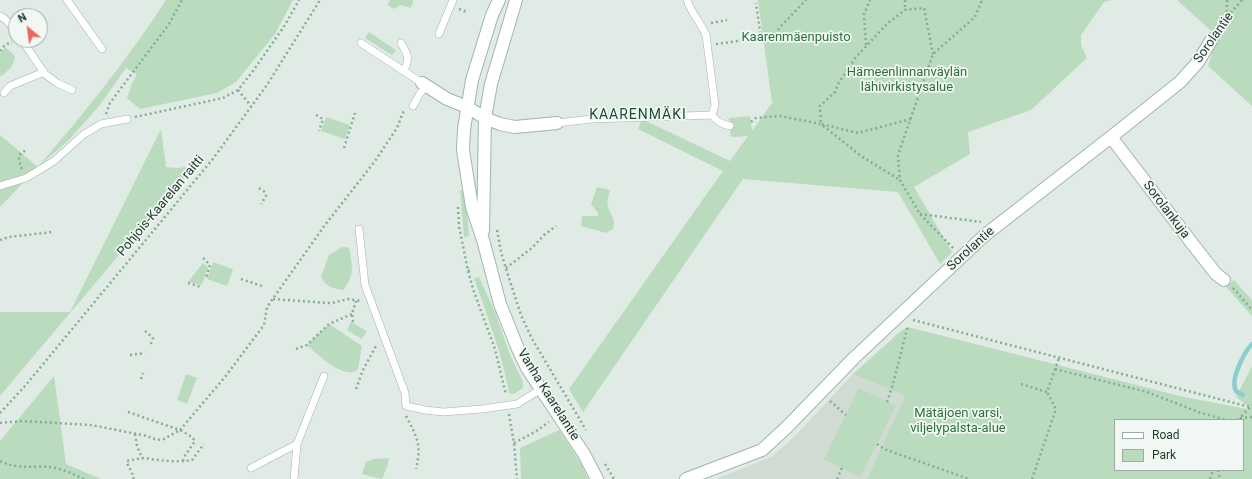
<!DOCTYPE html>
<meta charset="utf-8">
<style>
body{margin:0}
#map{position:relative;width:1252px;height:479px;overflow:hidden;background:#e1ebe5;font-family:Roboto,sans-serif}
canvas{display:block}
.legend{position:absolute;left:1114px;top:419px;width:130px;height:52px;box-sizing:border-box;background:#f1f8f3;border:1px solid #9eaca5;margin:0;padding:5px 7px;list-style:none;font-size:12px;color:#223b30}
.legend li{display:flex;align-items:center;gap:8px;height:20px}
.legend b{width:20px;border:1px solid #9eaca5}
.north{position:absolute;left:8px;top:8px;width:40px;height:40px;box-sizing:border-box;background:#f1f8f3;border:1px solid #9eaca5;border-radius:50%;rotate:331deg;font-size:11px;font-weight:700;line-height:16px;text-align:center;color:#223b30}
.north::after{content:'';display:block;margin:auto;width:14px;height:18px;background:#ec685e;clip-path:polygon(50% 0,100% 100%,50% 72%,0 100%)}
</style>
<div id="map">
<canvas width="1252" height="479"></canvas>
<ul class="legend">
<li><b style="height:5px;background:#fff"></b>Road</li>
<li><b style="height:11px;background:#badbbe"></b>Park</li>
</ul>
<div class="north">N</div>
</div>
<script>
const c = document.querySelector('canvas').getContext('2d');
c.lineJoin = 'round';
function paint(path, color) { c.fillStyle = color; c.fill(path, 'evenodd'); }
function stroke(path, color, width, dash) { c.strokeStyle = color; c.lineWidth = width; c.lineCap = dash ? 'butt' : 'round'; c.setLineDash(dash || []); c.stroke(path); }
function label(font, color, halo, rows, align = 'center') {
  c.font = font + ' Roboto,sans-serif'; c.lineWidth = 3.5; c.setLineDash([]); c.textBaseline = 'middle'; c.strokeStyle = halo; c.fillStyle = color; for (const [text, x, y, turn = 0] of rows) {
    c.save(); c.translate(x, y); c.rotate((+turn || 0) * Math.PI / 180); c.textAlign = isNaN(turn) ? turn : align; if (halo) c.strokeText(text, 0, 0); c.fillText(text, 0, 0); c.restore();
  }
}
const built = new Path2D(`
 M853 374 905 396 867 479H716L771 457 793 438Z`);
const green = new Path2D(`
 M166 0H293L275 34 236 82 217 93 140 109 127 98 132 83 137 75 126 68 99 106 69 140 38 167 0 207V135L38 167C84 113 128 59 166 0Z
 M390 0H412L413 1 411 8 400 5 394 9 387 5Z
 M758 0H1112L1104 2 1081 35V45L1087 58 1031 110 968 132 970 154 914 187 952 252 940 264 898 192 743 179 583 412 569 389 723 171 638 129 642 119 730 161 748 136 731 137 729 118 750 116 752 131 772 103Z
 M1177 0H1252V106L1208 66 1217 36Z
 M369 32 396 50 392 55 365 38Z
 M5 47 15 56C15 65 8 70 2 76L0 75V53Z
 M326 117 350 125 345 139 321 131Z
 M161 129 166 167 178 168 194 166 0 396V312H70Z
 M597 187 610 190C609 196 606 201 608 207 611 217 616 217 613 229L606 233 581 226 582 216H598V213L591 204Z
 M460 190H465L469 236 464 237Z
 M342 247H347L350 250C352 268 355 275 343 290 333 289 325 286 321 277L329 255Z
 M213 262 233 269 227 286 207 279Z
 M203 263 208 267 202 285 188 282Z
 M479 277 495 312 510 355 523 382V388L514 394 509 393C502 353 487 316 474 278Z
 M1234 280 1252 300V316L1226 287Z
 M351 322 367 331 362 339 347 330Z
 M329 324 362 346 358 369C356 370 355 372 353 372 339 375 317 354 307 345Z
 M908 327 1184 397 1247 409 1249 407 1236 397 1252 366V479H867L905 396 853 374 901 331ZM1115 420H1243V470H1115Z
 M186 374 197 378 187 404 177 400Z
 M54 376 66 464 101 479H0V441Z
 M859 388 896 406 860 477 824 459Z
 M559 430 582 465 588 479H521L520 448Z
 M389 458 387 467 382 479 362 474 366 462 373 459Z`);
const stream = new Path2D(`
 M1243 395C1241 394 1239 393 1237 392 1228 382 1245 351 1252 344`);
const path = new Path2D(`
 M905 0V10
 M1227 0V17
 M459 9 467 12
 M711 23 727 20
 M1219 29 1229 15 1242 0
 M772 38 781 26 806 0
 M716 44 761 38 756 3
 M866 45 864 14 870 0
 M0 51 5 45 12 42
 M238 90 251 106
 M106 114 110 103 169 24 182 0
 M316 115 323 119 319 131
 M135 117 223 98 238 90 253 71 285 25 299 0
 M911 119 858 133 821 124 820 106 835 92 838 84 856 57 888 23 905 10 924 8 933 54
 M751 122 756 118 780 116 821 124 861 156 900 180
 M344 148 355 113
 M22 169 19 161V155L26 150
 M259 188 265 192 266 196 261 204
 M458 207 459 226 468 271 474 292 495 349 506 395
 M920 214 981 222
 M497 230 501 252 506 269 521 315 531 337 586 430
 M0 240 9 237 52 232
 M953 248 920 214 900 180 898 155 933 54 975 17 982 0
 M203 258 210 265 206 278
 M506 268 532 248 544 235 556 226
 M468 271 473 270
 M241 279 262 286
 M188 283 201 287
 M1233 288 1252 310
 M273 299 327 303H332L348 299 361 301
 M913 320 1250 407
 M353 322 352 314 356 301
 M145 331 153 338 150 346
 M296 349 307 345 329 324 352 314
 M130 355 145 353
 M1055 369 1147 392 1201 413 1227 420
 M141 379 143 373
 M1021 384 1047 392 1059 358
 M356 389 363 370 377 344
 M830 401 846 415
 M887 402 893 384 908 325
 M128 412 180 430 225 377 264 325 267 307 325 225 375 161 397 128 404 110
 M0 413 25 386 212 160 267 85 320 0
 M509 414 514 443 517 479
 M406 416C417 437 422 445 416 469
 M1240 418 1252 417
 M1238 420 1252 405
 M0 423 22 421 91 425 147 436 157 440 164 439 180 430 192 437 195 441 184 457 183 461
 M135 434 137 446 142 458C159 460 176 463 192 460L204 444
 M514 443 535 432 549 422
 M877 444 884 449 969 479
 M0 461C20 471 35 464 55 468 65 470 75 475 84 479
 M605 464 614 479
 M1218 470 1220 479
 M133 479 134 477 127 463V461L142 458
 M837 479 842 468
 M1032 479 1056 409 1047 392
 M1210 479 1213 470`);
const lane = new Path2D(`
 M67 0 102 49
 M687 0C692 15 700 21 706 35L715 105 712 115
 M0 16 5 19 16 31
 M439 34 453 0
 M22 40 45 74 57 83 72 90
 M361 43 422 83
 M401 43C408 55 410 58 404 71
 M4 93 10 86 44 72
 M413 106 419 95 426 86
 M557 123 592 119 712 115C717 122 722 124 730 126
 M0 186 26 178 54 161 83 135 101 124 127 119
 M359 229 365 285 405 393 406 406 425 410 443 412 482 409 517 404 541 389
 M251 468 297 444
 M294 479 297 444 324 376`);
const street = new Path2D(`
 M422 83 447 99 467 107 485 118 500 124 515 127 557 123
 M1111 137 1191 242 1216 274 1224 280
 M686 479 762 450 786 428 854 358 985 235 1111 137 1180 82 1198 62 1212 39`);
const secondary = new Path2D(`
 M499 0 492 15 472 80 464 129 463 150 472 207 483 240 500 304 518 349 527 368 584 454 597 479
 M483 231 485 118 491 84 516 0`);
const parkNames = [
 ["Kaarenmäenpuisto",796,38],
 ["Hämeenlinnanväylän",907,73],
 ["lähivirkistysalue",907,88],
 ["Mätäjoen varsi,",958,414],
 ["viljelypalsta-alue",958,429]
];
const streetNames = [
 ["Sorolantie",1214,38,-55],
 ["Pohjois-Kaarelan raitti",161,206,-50],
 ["Sorolankuja",1166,210,53],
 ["Sorolantie",971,249,-42],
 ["Vanha Kaarelantie",548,395,58]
];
const neighbourhoodNames = [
 ["KAARENMÄKI",638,115]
];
paint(built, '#cfdbd3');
paint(green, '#badbbe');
stroke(stream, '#8bcecd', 4.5);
stroke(lane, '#a4b3ab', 8);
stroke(street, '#a4b3ab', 14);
stroke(secondary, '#a0b6aa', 14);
stroke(path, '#82ad98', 2.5, [2, 3]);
stroke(lane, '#fff', 7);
stroke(street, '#fff', 12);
stroke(secondary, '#fff', 12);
label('13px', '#2e703c', '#f1f8f3', parkNames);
label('13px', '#223b30', '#f1f8f3', streetNames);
c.letterSpacing = '1px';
label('14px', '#1f4c39', '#f1f8f3', neighbourhoodNames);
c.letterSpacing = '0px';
</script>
